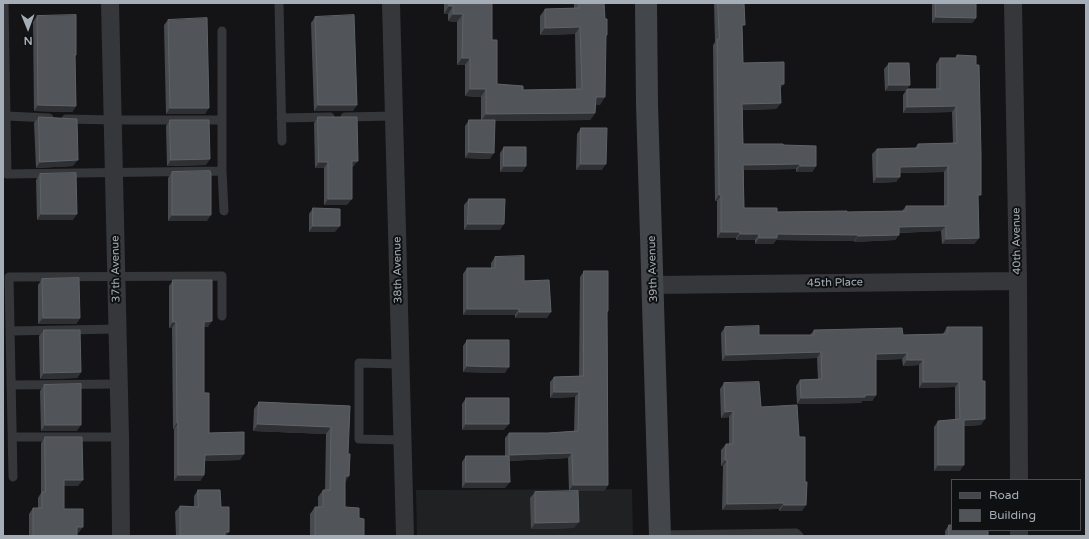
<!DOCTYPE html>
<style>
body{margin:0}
#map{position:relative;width:1089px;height:539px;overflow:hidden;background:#141416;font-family:"Varela Round",sans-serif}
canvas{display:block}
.frame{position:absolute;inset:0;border:4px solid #a5aeb7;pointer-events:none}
.legend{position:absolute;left:951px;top:479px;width:130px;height:52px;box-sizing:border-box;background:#0f1011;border:1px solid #4b4f53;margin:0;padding:5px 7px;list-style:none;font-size:12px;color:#a5aeb7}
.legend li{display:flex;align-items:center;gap:8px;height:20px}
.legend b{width:20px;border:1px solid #4b4f53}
.north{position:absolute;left:8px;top:8px;width:40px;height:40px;-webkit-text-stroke:3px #0f1011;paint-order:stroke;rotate:179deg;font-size:11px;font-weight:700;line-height:16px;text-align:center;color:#a5aeb7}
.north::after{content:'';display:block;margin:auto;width:14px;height:18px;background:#a5aeb7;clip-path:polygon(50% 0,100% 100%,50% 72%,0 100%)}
</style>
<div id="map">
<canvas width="1089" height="539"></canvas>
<div class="frame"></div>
<ul class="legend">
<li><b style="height:5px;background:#43464b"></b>Road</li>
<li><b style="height:11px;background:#515559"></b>Building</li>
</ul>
<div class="north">N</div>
</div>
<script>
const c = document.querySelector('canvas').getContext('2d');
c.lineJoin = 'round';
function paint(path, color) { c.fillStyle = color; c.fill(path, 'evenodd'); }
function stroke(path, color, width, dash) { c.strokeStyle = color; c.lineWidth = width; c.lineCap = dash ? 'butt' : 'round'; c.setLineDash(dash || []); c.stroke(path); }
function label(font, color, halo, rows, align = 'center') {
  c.font = font + ' "Varela Round",sans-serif'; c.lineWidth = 4; c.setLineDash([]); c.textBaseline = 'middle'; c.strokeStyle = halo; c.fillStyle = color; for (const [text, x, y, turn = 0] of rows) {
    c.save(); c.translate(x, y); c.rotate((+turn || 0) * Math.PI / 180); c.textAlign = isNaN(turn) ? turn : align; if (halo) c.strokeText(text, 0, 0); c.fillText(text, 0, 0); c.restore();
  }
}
const built = new Path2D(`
 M632 489 633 536H417L416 490Z`);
const service = new Path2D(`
 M4 3 7 174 222 171
 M279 3 282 141
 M222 31V171L224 211
 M6 116 49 118
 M345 117 394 116
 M281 118 330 117
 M66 119 113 120H222
 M10 331 118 329
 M400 364 359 363V439L402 440
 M11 385 119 384
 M12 437H120
 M13 477 9 277 222 276V316
 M660 535 796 533 799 536`);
const minor = new Path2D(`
 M110 3 120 437 121 536
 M391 3 405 536
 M1013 3 1018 281 1019 480
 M653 285 1018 281
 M1019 530V536`);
const secondary = new Path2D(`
 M646 3 647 104 660 536`);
const wall = new Path2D(`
 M444 3H492V40L497 84 523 90 576 89 575 34 540 35V16L545 9 574 8V3H604L605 19 607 35 606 37 600 105H596L595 113 590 120 495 121 490 159 465 158V126L469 120H481V97L465 96V65H457V22L448 21V14H444Z
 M714 3H744L742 28 743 63 780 89 781 103 776 109 743 110V144L783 145 816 166 812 172H796V169L744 170V208L777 212H847L902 211 906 206H944V172L900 173 896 182 873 183 872 154 877 149 915 148 918 144 953 143 952 112 903 113V95L907 89H936V64L940 58H955L957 55 978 199 979 238 974 244H942L941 231 899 233V235L895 240 854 242V241L776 240 773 244H755V240H736V238H717V201H715L713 45 715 42Z
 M932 3H976V18L972 23H932Z
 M37 16 76 55 75 57 76 106 72 112 34 111 33 22Z
 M315 17 353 111H314L311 23Z
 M168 20 205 114H166L164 25Z
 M889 63 910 85 905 91H885L884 69Z
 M39 117 73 166 36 168 34 123Z
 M318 117 353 167H352L347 205H324V168H315L314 123Z
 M170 120 206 165 167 166 166 126Z
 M581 128 602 170H576L577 134Z
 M504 147 526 166 522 172H500V153Z
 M172 172 207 221H168V178Z
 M40 174 73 220H37L36 180Z
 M469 199 500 230H464V205Z
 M313 208 335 232H309V214Z
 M495 257 524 281 547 318H515V315H463V274L467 268H491V263Z
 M584 271 608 311 607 313 608 485 604 491H569L568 458 509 461 505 488H462V462L466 456H505V438L509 433H548L574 431 575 397 550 398V382L554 377 579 376 580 277Z
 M42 279 80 318 76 324H38V285Z
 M173 280 208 327H204V393L209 433 240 460 205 461 204 475 200 481H174V429H173L172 328H169V286Z
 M725 327 759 335H810L814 330 903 335 943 334 947 327 981 425 964 426 960 471H934V427L938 421 955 420V387L919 388V365L903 366 902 359 876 360V395L872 401H862L861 403 797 404 796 386 800 380 818 379 817 358 722 361 721 333Z
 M44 330 81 372 77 378 40 379 39 336Z
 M467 340 505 373 463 372V346Z
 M724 383 761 407 802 511H779V509L722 510 723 466H721V450L726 444H729V417L721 418 720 389Z
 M44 385 77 431H41L40 391Z
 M466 398 504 430H462V404Z
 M259 402 350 406 345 482V507L359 518 364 536H310V514L315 507H318V497L323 490H325L326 434 253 431 254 409Z
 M45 437 78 486H64V509L83 527 78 533H77V536H29V514L33 508H38V498L41 493V443Z
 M198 490 221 507 226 536H176L175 512 180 506 194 507V496Z
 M535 492 574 528 531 529 530 498Z
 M949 525 988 536H945V531Z`);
const shadedWall = new Path2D(`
 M449 6H453L448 14H444Z
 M453 14H463L457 22 448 21Z
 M936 17 976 18 972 23H932Z
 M580 27 575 34 540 35 545 28Z
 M462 58H470L465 65H457Z
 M780 84H784L780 89Z
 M889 85H910L905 91H885Z
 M470 89H486L481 97 465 96Z
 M596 97H605L600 105H591Z
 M781 103 776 109 738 110 742 104Z
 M38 105 76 106 72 112 34 111Z
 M318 105H357L353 111H314Z
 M956 106 952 112 903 113 907 107Z
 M170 108H209L205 114H166Z
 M595 113 590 120 481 121 486 114Z
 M469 152 494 153 490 159 465 158Z
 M210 159 206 165 167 166 171 160Z
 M78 160 73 166 36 168 40 162Z
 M352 161H358L353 167H348Z
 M319 162H328L324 168H315Z
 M581 164H606L602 170H576Z
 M800 164 796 169 739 170 743 165Z
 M504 166H526L522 172H500Z
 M800 166H816L812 172H796Z
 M948 166 944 172 895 173 900 167Z
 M877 177H900L896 182 873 183Z
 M719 195H721L717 201H715Z
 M328 199H352L347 205H324Z
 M41 214H77L73 220H37Z
 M172 215H211L207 221H168Z
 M468 224H504L500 230H464Z
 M313 226H340L335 232H309Z
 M946 226 941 231 895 233 899 227Z
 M721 232H740L736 238H717Z
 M740 234H759L755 240H736Z
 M777 234 858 235 854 241 776 240 773 244H755L759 238Z
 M899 235 895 240 854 242 858 236Z
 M979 238 974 244H942L946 239Z
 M467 309H519L515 315H463Z
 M519 312H551L547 318H515Z
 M43 318H80L76 324H38Z
 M212 321 208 327H200L204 322Z
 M173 322H176L172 328H169Z
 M821 352 817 358 722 361 726 355Z
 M907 353 902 359 872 360 876 354Z
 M907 360H923L919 365 903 366Z
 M467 366 509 367 505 373 463 372Z
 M81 372 77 378 40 379 44 373Z
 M923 382H959L955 387 919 388Z
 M554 392H579L575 397 550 398Z
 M876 395 872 401H862L861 403 797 404 801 398Z
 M733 411 729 417 721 418 725 412Z
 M985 419 981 425 960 426 964 420Z
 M177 423H178L174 429H173Z
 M258 424 331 427 326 434 253 431Z
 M466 424H509L504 430H462Z
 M45 425H81L77 431H41Z
 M572 453 568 458 505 461 509 455Z
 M244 454 240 460 200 461 205 455Z
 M725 460H727L723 466H721Z
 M938 465H964L960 471H934Z
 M178 475H204L200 481H174Z
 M345 476H349L345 483Z
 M64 480H83L78 486H60Z
 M466 482H510L505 488H462Z
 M573 485H608L604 491H569Z
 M784 503 779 509 722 510 727 504Z
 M784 505H806L802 511H779Z
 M579 522 574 528 531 529 535 523Z
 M77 527H83L78 533H73Z
 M225 532H229L226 536H222Z`);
const building = new Path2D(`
 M450 3H492V40H497V84L523 86V90L582 89 580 27 545 28V9L579 8V3H604L605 19H607V35H606L605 97H596L595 113 486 114V89H470V58H462L463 14H453V6H449Z
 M718 3H744L745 25H742L743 63 784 62V84H780L781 103 742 104 743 144H783V145L816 146V166H800V164L743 165 744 208H777V212L847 211V212L906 211V206H948V166L900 167V177H877V149L918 148V144L957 143 956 106 907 107V89H940V58H957V55L976 56V65H979L981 155V195H978L979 238 946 239V226L899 227V235L858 236V235L777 234V238H759V234H740V232H721V195H719L717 39H719Z
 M936 3H976V18L936 17Z
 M76 15V55H75L76 106 38 105 37 16Z
 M354 15 357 105H318L315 17Z
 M207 18 209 108H170L168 20Z
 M889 63H909L910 85H889Z
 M39 117 77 119 78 160 40 162Z
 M318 117H357L358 161H352V199H328V162H319Z
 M170 120H209L210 159 171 160Z
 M469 120H495L494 153 469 152Z
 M581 128H607L606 164H581Z
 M504 147H526V166H504Z
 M210 171 211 174V215H172V172Z
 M76 173 77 214H41L40 174Z
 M469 199H505L504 224H468Z
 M313 208 340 209V226H313Z
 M524 256V281L549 280 551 312H519V309H467V268H495V257Z
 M584 271H608V311H607L608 485H573L572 453 509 455V433H548L578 431 579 392H554V377L583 376Z
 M79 278 80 318H43L42 279Z
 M173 280H212V321L204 322V393H209V433L244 432V454L205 455 204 475H178V423H177L176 322H173Z
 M759 326V335H814V330L902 328 903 335 947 334V327H982V381H985V419L964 420V465H938V421L960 419 959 382H923V360H907V353L876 354V395H865V397L801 398 800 380 822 379 821 352 726 355 725 327Z
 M44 330H80L81 372 44 373Z
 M467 340H509V367L467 366Z
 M759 382 761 407 797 405 799 437H805V482H807L806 505H784V503L727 504V460H725L726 444H733V411L725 412 724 383Z
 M81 384V425H45L44 385Z
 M466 398H509V424H466Z
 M259 402 350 406 348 454H350L349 476H345V507L359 508V518L364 519V536H315V507H323V490H330L331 427 258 424Z
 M45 437H82L83 480H64V509H83V527H77V536H33V508H42V492H45Z
 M466 456H509L510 482H466Z
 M198 490H220L221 507H229V532H225V536H180V506L198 507Z
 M578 491 579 522 535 523V492Z
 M949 525H952V530H988V536H949Z`);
const streetNames = [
 ["40th Avenue",1017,241,-91],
 ["37th Avenue",116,269,-91],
 ["39th Avenue",653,269,-92],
 ["38th Avenue",398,270,-91],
 ["45th Place",835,283,-1]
];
paint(built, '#202123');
stroke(service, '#35373b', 9);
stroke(minor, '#35373b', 18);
stroke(secondary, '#43464b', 22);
paint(wall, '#474a4e');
paint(shadedWall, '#2e3033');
paint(building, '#515559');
stroke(building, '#5e6368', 1);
label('11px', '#a5aeb7', '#0f1011', streetNames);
</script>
